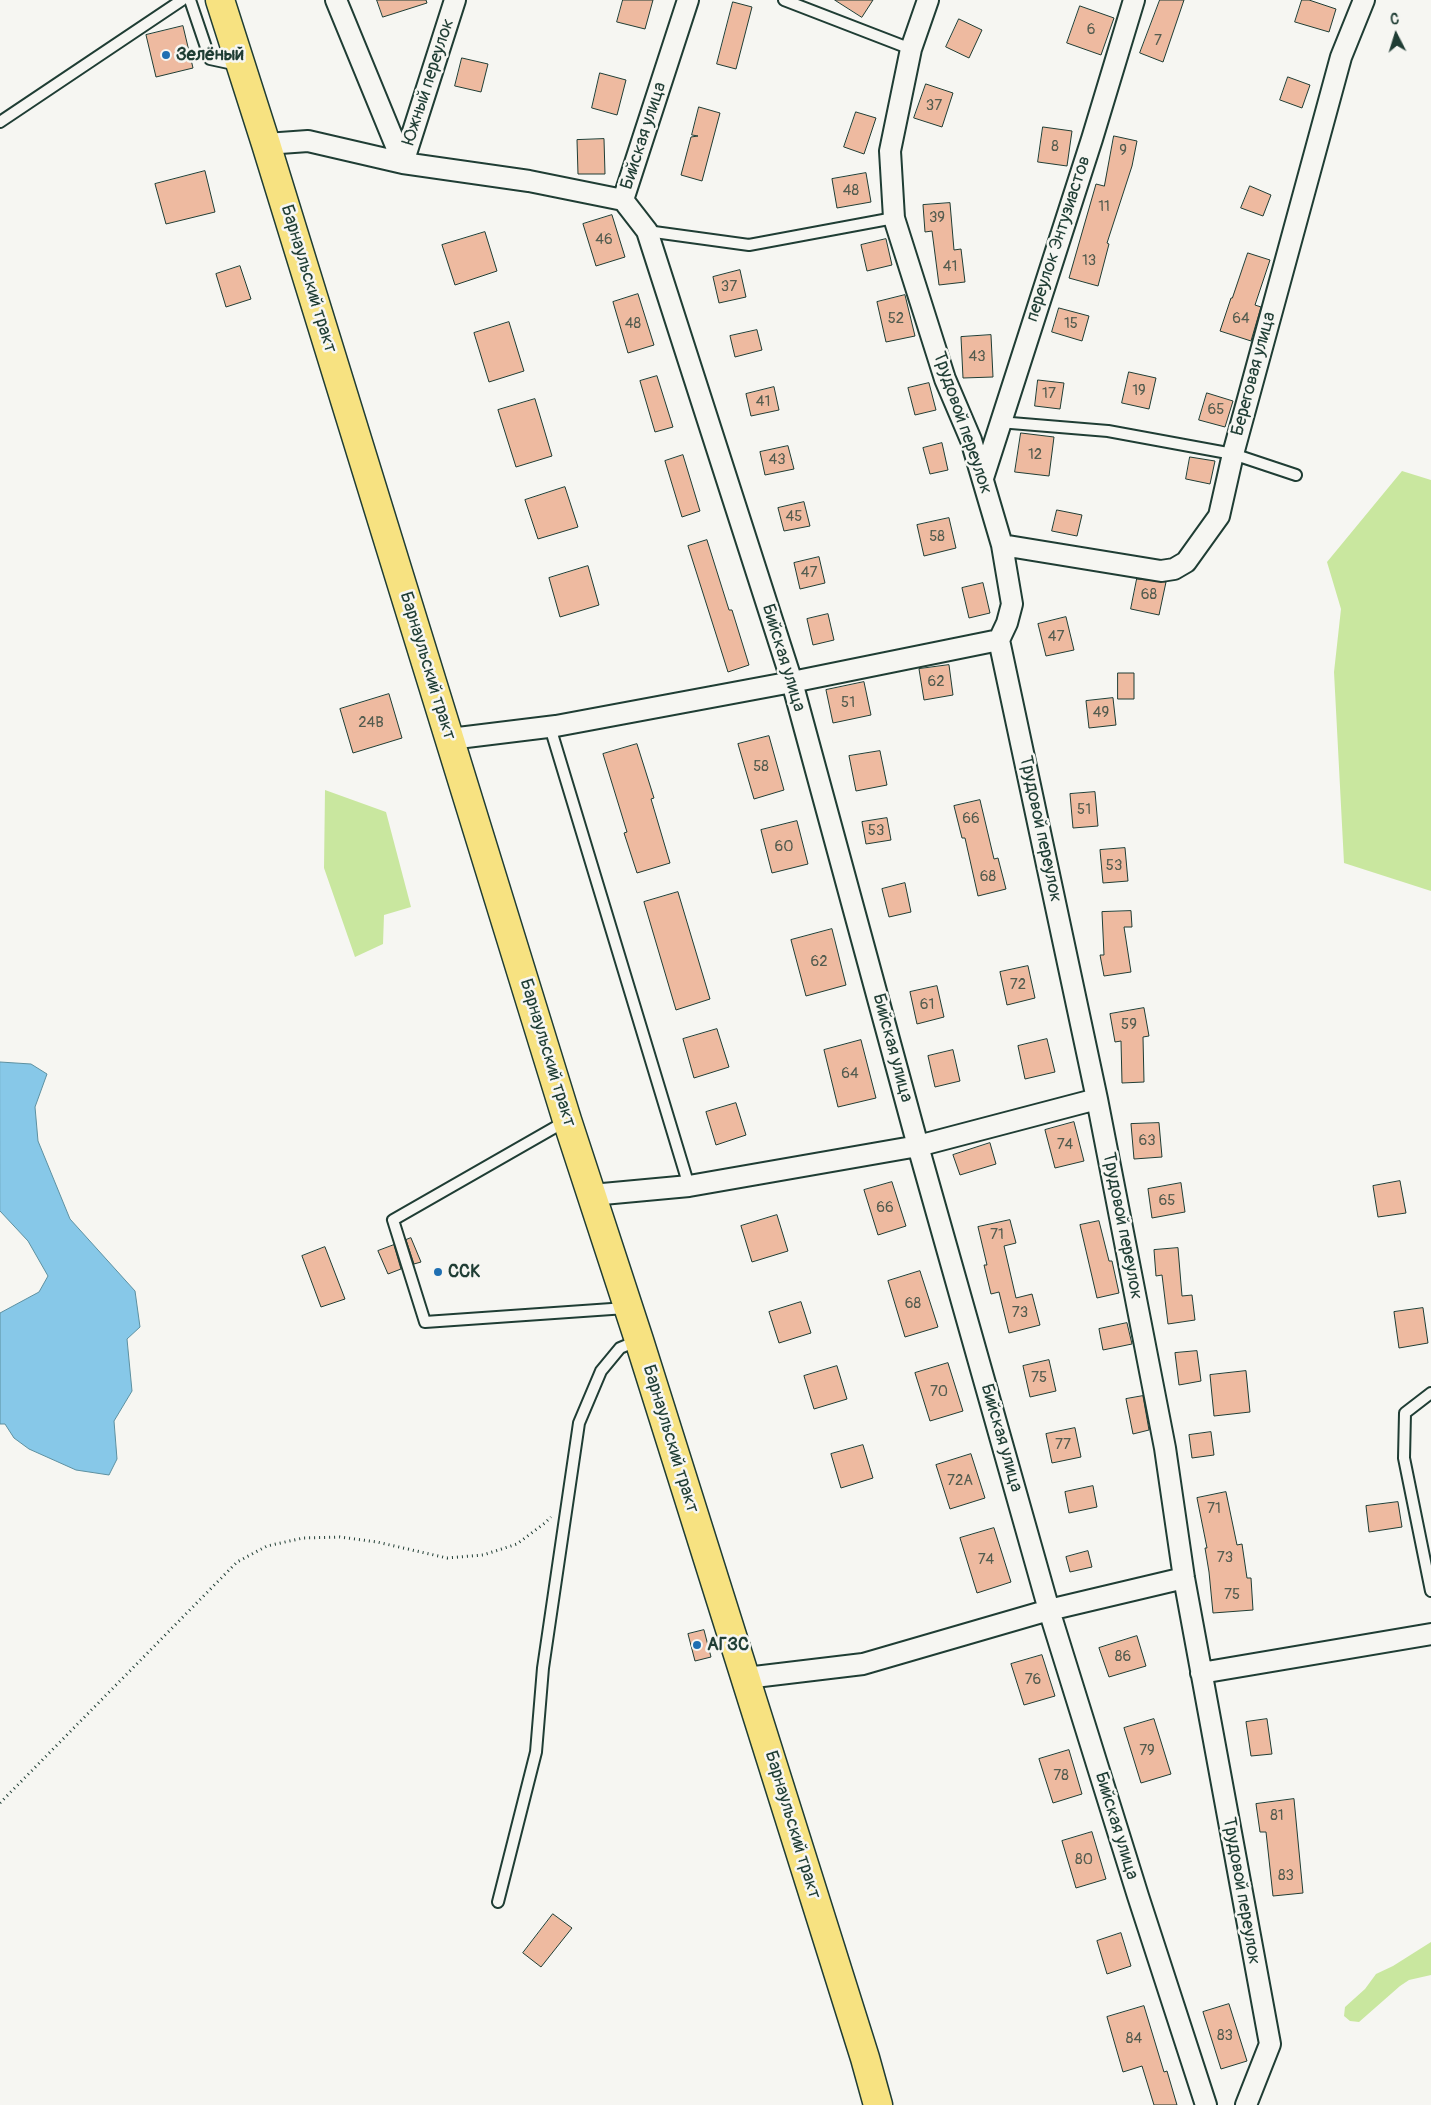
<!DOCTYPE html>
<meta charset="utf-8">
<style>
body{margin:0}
#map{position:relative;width:1431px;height:2105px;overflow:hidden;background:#f6f6f2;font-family:Pangolin,sans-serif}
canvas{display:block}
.north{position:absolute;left:1371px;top:10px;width:50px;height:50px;-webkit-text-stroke:4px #f6f6f2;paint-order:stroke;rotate:355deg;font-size:14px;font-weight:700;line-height:20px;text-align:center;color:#1f3d34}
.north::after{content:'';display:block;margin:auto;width:18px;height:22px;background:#1f3d34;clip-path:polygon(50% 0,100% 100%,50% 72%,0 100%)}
</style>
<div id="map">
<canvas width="1431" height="2105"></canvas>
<div class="north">С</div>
</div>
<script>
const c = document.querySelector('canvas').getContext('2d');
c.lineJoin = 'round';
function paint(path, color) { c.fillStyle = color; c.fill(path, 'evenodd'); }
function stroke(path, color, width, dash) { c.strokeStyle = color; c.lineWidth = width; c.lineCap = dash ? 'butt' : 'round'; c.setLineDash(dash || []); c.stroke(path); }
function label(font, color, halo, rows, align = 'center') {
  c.font = font + ' Pangolin,sans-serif'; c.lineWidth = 5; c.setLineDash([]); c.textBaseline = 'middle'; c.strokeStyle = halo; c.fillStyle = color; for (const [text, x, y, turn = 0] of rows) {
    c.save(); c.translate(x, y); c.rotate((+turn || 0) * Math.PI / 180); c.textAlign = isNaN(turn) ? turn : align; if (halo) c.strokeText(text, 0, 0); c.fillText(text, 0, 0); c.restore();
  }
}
const green = new Path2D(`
 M1402 471 1431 480V891L1344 863 1334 672 1341 609 1327 562Z
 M325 790 386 812 411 907 384 915 383 944 355 957 324 868Z
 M1431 1942V1975L1409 1980 1400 1986 1359 2022 1350 2021 1344 2016 1345 2007 1365 1989 1376 1974 1393 1966Z`);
const water = new Path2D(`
 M0 1062 31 1064 47 1074 35 1107 38 1141 70 1219 135 1291 140 1327 127 1339 132 1391 114 1421 117 1459 109 1475 76 1470 29 1449 14 1438 5 1424H0V1313L39 1292 48 1276 28 1241 0 1211Z`);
const building = new Path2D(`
 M377 0H426L427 3 383 17Z
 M623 0H653L645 29 617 22Z
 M835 0H873L862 17Z
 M1160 0H1184L1163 62 1140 53Z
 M1302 0H1309L1336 9 1329 32 1295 22Z
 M733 2 752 7 736 69 717 64Z
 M1080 6 1114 18 1101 55 1067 43Z
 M959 19 982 30 969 58 946 47Z
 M183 26 193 68 156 77 146 35Z
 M462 58 488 64 481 92 455 86Z
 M600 73 626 80 617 115 592 108Z
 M1288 77 1310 85 1302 108 1280 100Z
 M926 84 953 93 942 127 914 118Z
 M699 107 720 113 702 181 681 175 691 137 698 136 692 135Z
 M856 112 876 118 864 154 844 147Z
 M1043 127 1072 131 1067 166 1038 162Z
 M1114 136 1137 141 1132 166 1107 243 1109 244 1098 286 1069 278 1096 184 1104 186Z
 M604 139 605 174H578L577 140Z
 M205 171 215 212 166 224 155 184Z
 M866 173 871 202 837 208 832 179Z
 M1250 186 1271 195 1263 216 1241 208Z
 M950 203 954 250 961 249 965 282 939 285 932 231 925 232 923 205Z
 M612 215 625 257 596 266 583 224Z
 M485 232 497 271 455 285 442 245Z
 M886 239 892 265 867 271 861 245Z
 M1248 253 1270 260 1255 305 1261 307 1251 341 1220 331 1231 298H1232Z
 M240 266 251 299 226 307 216 274Z
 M740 270 746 297 719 303 713 277Z
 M638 294 654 345 628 353 613 302Z
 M905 295 915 336 886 342 877 302Z
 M1059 308 1089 316 1082 341 1052 332Z
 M509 322 524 371 489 382 474 333Z
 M757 330 762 350 735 357 730 336Z
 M991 335 993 377 963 378 961 337Z
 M1129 372 1156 378 1149 409 1122 403Z
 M657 376 673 427 655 432 640 381Z
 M1038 380 1064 383 1060 409 1035 406Z
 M929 383 936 410 915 415 908 388Z
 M774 387 779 410 751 416 746 394Z
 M1207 393 1233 401 1225 427 1199 420Z
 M535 399 552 456 516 467 498 410Z
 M1021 433 1054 437 1049 476 1015 472Z
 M942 443 948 470 930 474 923 448Z
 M788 446 794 469 765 475 760 452Z
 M683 455 700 511 682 517 665 461Z
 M1190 457 1215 461 1210 484 1186 479Z
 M565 487 578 527 538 539 525 500Z
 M804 502 810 526 784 531 778 508Z
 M1057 510 1082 515 1077 536 1052 531Z
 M949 518 956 548 924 556 917 525Z
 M707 540 729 610H732L749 665 728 672 688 546Z
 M819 557 825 583 800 589 794 563Z
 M588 566 599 605 560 617 549 578Z
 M1137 579 1166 582 1159 615 1131 609Z
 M983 583 990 613 969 618 962 588Z
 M828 614 834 640 813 645 807 619Z
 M1066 617 1074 650 1046 656 1038 624Z
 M949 665 953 695 924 700 919 669Z
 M1118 673H1134V699H1118Z
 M864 682 871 715 833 723 826 690Z
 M389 694 402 738 353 753 340 709Z
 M1113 698 1116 725 1089 728 1086 701Z
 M769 736 784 790 754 799 738 744Z
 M637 744 654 798 651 799 670 863 637 873 624 833 627 832 603 754Z
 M880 751 887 785 856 791 849 756Z
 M1095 792 1098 826 1073 828 1070 794Z
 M980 800 994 859 998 858 1006 889 978 896 965 838H962L954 806Z
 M887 818 891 840 866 844 862 822Z
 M797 821 808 864 772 873 761 830Z
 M1125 848 1128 881 1103 883 1100 850Z
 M905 883 911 912 889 917 882 889Z
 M678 892 710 999 676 1010 644 902Z
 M1131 911 1132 927H1124L1131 972 1104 976 1100 955H1104L1102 912Z
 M832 929 846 985 806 996 791 940Z
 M1028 966 1035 998 1007 1005 1000 972Z
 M937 986 944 1017 917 1024 910 992Z
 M1144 1008 1149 1036 1143 1037 1144 1082 1122 1083 1121 1041 1115 1042 1110 1014Z
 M717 1029 729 1067 694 1078 683 1039Z
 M1047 1039 1055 1072 1025 1079 1018 1046Z
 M861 1040 876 1098 838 1107 824 1050Z
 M953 1050 960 1081 935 1087 928 1056Z
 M736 1103 746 1135 716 1145 706 1112Z
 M1074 1122 1084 1161 1055 1168 1045 1130Z
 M1159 1123 1162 1157 1134 1159 1131 1124Z
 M990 1143 996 1164 960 1175 953 1155Z
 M1400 1181 1406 1213 1378 1217 1373 1186Z
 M892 1182 906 1226 878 1235 864 1190Z
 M1181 1183 1185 1212 1152 1218 1148 1189Z
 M777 1215 788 1251 752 1262 741 1226Z
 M1010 1220 1016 1243 1004 1246 1016 1298 1032 1294 1040 1325 1009 1333 999 1292 991 1294 984 1265H987L978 1227Z
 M1099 1221 1109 1261H1112L1119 1293 1097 1298 1080 1225Z
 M411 1238 421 1262 414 1264 406 1240Z
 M394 1245 401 1269 388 1274 378 1251Z
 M325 1247 345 1299 321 1307 302 1256Z
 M1178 1248 1182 1296 1192 1295 1195 1320 1168 1324 1162 1275 1156 1276 1154 1250Z
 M920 1271 938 1327 905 1337 888 1281Z
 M801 1302 811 1333 779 1343 769 1312Z
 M1423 1308 1428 1343 1399 1348 1394 1312Z
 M1127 1323 1132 1344 1103 1350 1099 1329Z
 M1197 1351 1201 1381 1179 1385 1175 1353Z
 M1049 1360 1056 1391 1030 1397 1023 1366Z
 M948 1363 963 1411 930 1421 915 1373Z
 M837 1366 847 1399 814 1409 804 1376Z
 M1246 1371 1250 1412 1214 1416 1210 1375Z
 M1143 1396 1149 1430 1133 1434 1126 1399Z
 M1075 1428 1081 1457 1052 1463 1046 1434Z
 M1211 1432 1214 1455 1192 1458 1189 1435Z
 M863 1445 873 1478 841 1488 831 1454Z
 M971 1454 985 1498 950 1509 936 1465Z
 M1093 1486 1097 1507 1069 1513 1065 1492Z
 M1226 1492 1237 1545 1242 1544 1247 1578H1251L1253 1610 1213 1613 1209 1572 1205 1548H1207L1197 1498Z
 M1398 1502 1402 1527 1369 1532 1366 1506Z
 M994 1528 1011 1582 977 1593 960 1538Z
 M1088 1551 1092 1567 1070 1572 1066 1557Z
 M704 1630 711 1657 695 1661 688 1634Z
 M1137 1636 1146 1666 1109 1677 1099 1648Z
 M1042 1655 1055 1696 1024 1705 1011 1664Z
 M1154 1719 1171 1774 1141 1783 1124 1728Z
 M1267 1719 1272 1754 1251 1756 1246 1722Z
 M1069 1750 1082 1794 1053 1803 1039 1759Z
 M1294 1799 1303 1893 1273 1896 1266 1832H1260L1256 1804Z
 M1092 1832 1106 1879 1076 1888 1062 1841Z
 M553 1914 572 1928 541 1967 523 1953Z
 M1121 1933 1131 1966 1107 1974 1097 1941Z
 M1229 2004 1247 2061 1221 2069 1203 2012Z
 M1144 2006 1164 2072 1167 2071 1177 2105H1154L1142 2066 1123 2072 1107 2017Z`);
const path = new Path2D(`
 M0 1803 237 1562 267 1546 303 1538 340 1537 377 1542 447 1558 483 1555 517 1544 545 1523 551 1517`);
const service = new Path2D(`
 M190 0 210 59 238 65
 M784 0 911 49
 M0 122 182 0
 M647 231 749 245 894 218
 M999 422 1108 431 1233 454 1296 475
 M550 727 689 1186
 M566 1121 393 1220 425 1322 626 1308
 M1431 1393 1405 1413 1404 1458 1431 1591
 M498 1902 536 1752 543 1668 579 1423 601 1371 620 1348 639 1340`);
const minor = new Path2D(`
 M336 0 403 163
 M688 0 623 200 647 231 792 682 918 1146 1049 1610 1138 1896 1206 2105
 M928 0 911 49 890 151 894 218 945 379 971 440 1002 545 1012 604 1007 623 999 640 1097 1099 1165 1448 1184 1578 1270 2044 1246 2105
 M266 144 308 141 403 163 529 181 623 200
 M403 163 455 0
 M983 478 1092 139 1134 0
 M1002 545 1161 571 1174 569 1186 562 1219 516 1233 454 1341 57 1364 0
 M450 739 556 726 792 682 999 640
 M592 1195 689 1186 918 1146 1097 1099
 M1201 1673 1431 1634
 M746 1678 863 1664 1049 1610 1184 1578`);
const primary = new Path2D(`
 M220 0 266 144 567 1120 639 1340 865 2058 878 2105`);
const markers = [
 [166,55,5,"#1f6fb2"],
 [438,1272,5,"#1f6fb2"],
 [697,1645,5,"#1f6fb2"]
];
const numberNames = [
 ["6",1091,30],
 ["7",1158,41],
 ["37",934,106],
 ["8",1055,147],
 ["9",1123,151],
 ["48",851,191],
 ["11",1104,207],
 ["39",937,218],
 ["46",604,240],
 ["13",1089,261],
 ["41",950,267],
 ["37",729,287],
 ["52",896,319],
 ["64",1241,319],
 ["48",633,324],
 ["15",1071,324],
 ["43",977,357],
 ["19",1139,391],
 ["17",1049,394],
 ["41",763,402],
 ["65",1216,410],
 ["12",1035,455],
 ["43",777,460],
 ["45",794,517],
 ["58",937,537],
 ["47",809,573],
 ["68",1149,595],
 ["47",1056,637],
 ["62",936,682],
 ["51",848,703],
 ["49",1101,713],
 ["24В",371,723],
 ["58",761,767],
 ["51",1084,810],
 ["66",971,819],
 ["53",876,831],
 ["60",784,847],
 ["53",1114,866],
 ["68",988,877],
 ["62",819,962],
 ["72",1018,985],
 ["61",927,1005],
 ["59",1129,1025],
 ["64",850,1074],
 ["63",1147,1141],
 ["74",1065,1145],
 ["65",1167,1201],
 ["66",885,1208],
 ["71",997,1235],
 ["68",913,1304],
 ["73",1020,1313],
 ["75",1039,1378],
 ["70",939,1392],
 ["77",1063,1445],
 ["72А",960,1481],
 ["71",1214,1509],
 ["73",1225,1558],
 ["74",986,1560],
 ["75",1232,1595],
 ["86",1123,1657],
 ["76",1033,1680],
 ["79",1147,1751],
 ["78",1061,1776],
 ["81",1277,1816],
 ["80",1084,1860],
 ["83",1286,1876],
 ["83",1225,2036],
 ["84",1134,2039]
];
const poiNames = [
 ["Зелёный",176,55],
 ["ССК",448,1272],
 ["АГЗС",707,1645]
];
const streetNames = [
 ["Южный переулок",429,82,-72],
 ["Бийская улица",644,136,-72],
 ["переулок Энтузиастов",1059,239,-72],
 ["Барнаульский тракт",308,279,73],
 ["Береговая улица",1254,374,-75],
 ["Трудовой переулок",962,423,71],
 ["Бийская улица",783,658,73],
 ["Барнаульский тракт",427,666,73],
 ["Трудовой переулок",1040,829,78],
 ["Бийская улица",892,1048,75],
 ["Барнаульский тракт",547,1053,73],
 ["Трудовой переулок",1122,1226,79],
 ["Бийская улица",1001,1438,74],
 ["Барнаульский тракт",670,1439,73],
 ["Барнаульский тракт",792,1825,73],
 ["Бийская улица",1116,1826,73],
 ["Трудовой переулок",1241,1891,80]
];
paint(green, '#c9e79f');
paint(water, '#87c8e8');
stroke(water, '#5d90a0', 1);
paint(building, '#eebaa0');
stroke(building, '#1f3d34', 1);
stroke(service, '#1f3d34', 14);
stroke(minor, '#1f3d34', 24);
stroke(primary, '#1f3d34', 31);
stroke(path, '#1f3d34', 3, [1, 4]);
stroke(service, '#f6f6f2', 10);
stroke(minor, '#f6f6f2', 20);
stroke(primary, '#f7e281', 28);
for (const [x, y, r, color] of markers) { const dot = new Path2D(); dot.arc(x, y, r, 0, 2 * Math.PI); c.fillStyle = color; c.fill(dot); stroke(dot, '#f6f6f2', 2); }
label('15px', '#535c4f', null, numberNames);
label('bold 18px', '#1f3d34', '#f6f6f2', poiNames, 'left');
label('18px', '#1f3d34', '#f6f6f2', streetNames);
</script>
